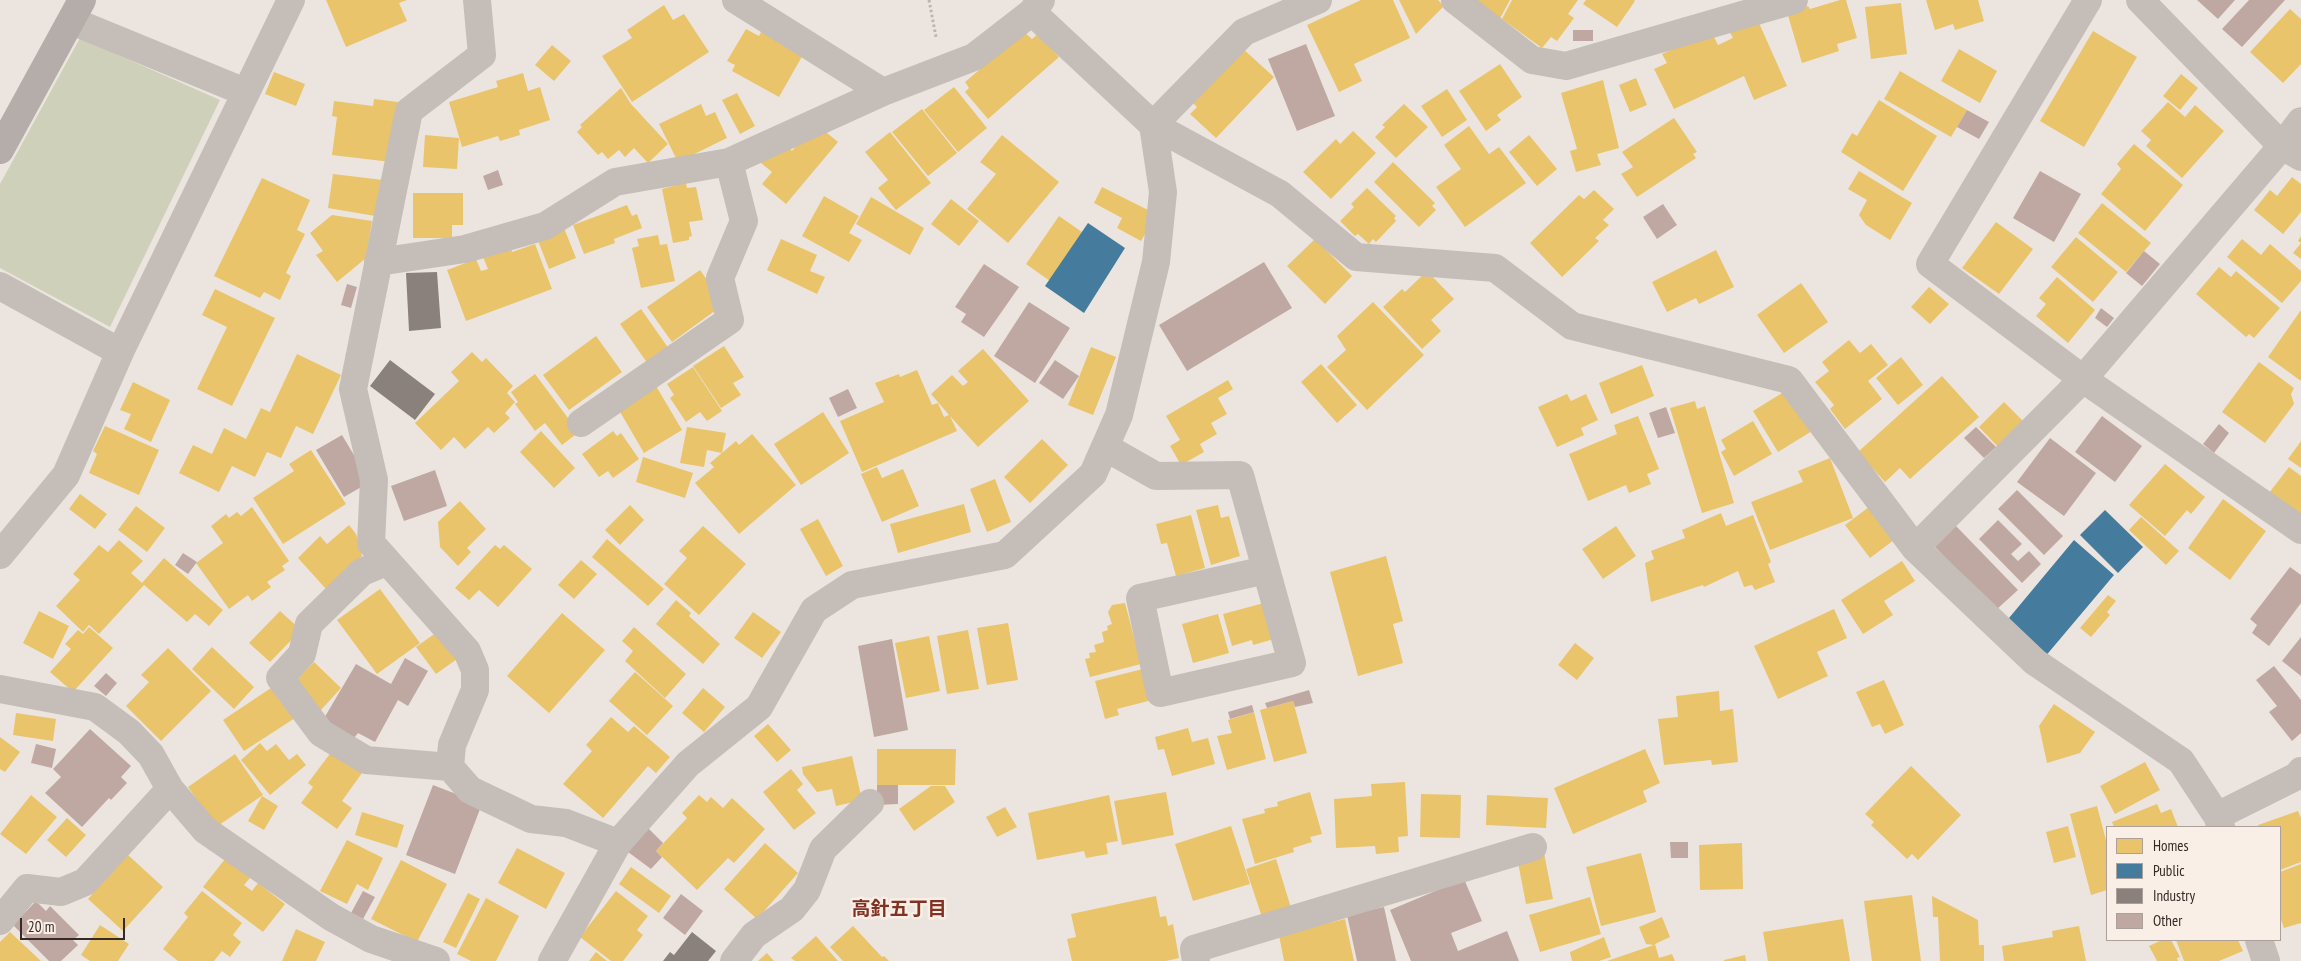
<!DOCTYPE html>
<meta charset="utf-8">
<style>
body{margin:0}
#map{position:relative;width:2301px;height:961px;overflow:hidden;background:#ece5df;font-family:"PT Sans Narrow",sans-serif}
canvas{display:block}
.legend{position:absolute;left:2106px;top:826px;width:175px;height:115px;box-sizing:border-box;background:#f9efe6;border:1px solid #aba09a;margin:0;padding:6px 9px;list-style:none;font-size:15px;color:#352a27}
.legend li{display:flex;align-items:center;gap:10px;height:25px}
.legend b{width:25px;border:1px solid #aba09a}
.scale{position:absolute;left:20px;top:918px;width:105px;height:22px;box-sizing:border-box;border:2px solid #352a27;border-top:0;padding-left:6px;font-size:15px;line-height:18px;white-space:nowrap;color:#352a27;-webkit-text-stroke:4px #f9efe6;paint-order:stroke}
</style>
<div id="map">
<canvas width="2301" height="961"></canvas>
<ul class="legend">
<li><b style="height:14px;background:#e9c46a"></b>Homes</li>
<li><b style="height:14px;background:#457b9d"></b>Public</li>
<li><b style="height:14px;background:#8a817c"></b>Industry</li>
<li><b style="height:14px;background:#bfa8a1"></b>Other</li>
</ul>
<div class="scale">20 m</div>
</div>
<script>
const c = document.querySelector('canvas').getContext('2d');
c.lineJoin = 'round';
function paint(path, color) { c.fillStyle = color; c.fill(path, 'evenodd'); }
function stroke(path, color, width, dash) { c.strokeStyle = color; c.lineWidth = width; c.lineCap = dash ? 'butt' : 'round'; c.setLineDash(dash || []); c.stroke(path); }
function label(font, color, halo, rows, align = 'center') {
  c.font = font + ' "PT Sans Narrow","Noto Sans JP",sans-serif'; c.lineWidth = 5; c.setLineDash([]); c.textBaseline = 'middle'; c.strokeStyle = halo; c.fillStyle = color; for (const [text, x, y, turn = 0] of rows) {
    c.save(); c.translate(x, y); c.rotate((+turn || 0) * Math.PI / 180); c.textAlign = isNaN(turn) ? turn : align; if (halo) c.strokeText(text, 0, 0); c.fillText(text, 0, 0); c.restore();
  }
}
const green = new Path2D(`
 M80 38 220 100 110 327 0 268V184Z`);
const homes = new Path2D(`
 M326 0H407L399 3 407 21 346 47Z
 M1361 0H1393L1410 38 1354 64 1362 81 1339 92 1307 25Z
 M1399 0H1438L1444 6 1416 34Z
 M1466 0H1510L1498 22Z
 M1512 0H1578L1568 14 1574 18 1557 41 1551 37 1542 48 1502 19Z
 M1586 0H1634L1635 1 1617 27 1583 4Z
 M1840 0H1846L1857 38 1837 44 1839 51 1802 63 1787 12 1808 6 1810 9Z
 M1926 0H1978L1984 21 1955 30 1953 24 1935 30Z
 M1901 3 1907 54 1871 59 1865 7Z
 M664 5 673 20 684 14 709 52 632 102 602 56 632 38 627 30Z
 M2290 9 2301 19V64L2283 83 2250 52Z
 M1755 14 1787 86 1754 100 1744 76 1674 109 1654 69 1667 63 1662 54 1711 31 1718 45 1733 38 1727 27Z
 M746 29 759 36 762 30 804 53 779 97 732 71 735 65 727 61Z
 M2093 31 2137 57 2084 147 2040 121Z
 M1024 32 1032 39 1038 34 1059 57 988 119 965 92 969 88 965 82Z
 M552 45 571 61 554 81 535 65Z
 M1242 48 1274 77 1216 138 1190 114 1197 107 1191 101Z
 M1959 49 1997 71 1980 103 1941 81Z
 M1500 64 1522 97 1497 115 1501 120 1486 131 1459 91Z
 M1900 71 1967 110 1951 137 1884 99Z
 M274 72 305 84 296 106 265 94Z
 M523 73 528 91 540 87 550 120 519 130 520 135 500 141 498 136 462 147 449 102 498 87 496 81Z
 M2181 74 2198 88 2180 110 2163 96Z
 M1636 78 1647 105 1630 112 1619 85Z
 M1603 80 1619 148 1597 154 1601 165 1576 172 1570 151 1577 149 1561 93Z
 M954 87 987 128 958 152 924 110Z
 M621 88 631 104 668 144 648 163 634 148 625 157 619 150 608 159 602 152 598 155 577 132 582 127 580 125Z
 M1447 89 1467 120 1442 137 1421 106Z
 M737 93 755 126 740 134 722 100Z
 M374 99 398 102 391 162 332 155 337 117 332 116 334 101 373 106Z
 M1879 100 1937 136 1903 191 1841 152 1852 133 1857 136Z
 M2168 102 2185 117 2195 105 2224 131 2182 178 2146 146 2151 140 2141 131Z
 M701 104 706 116 715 112 727 138 678 162 659 124Z
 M1404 104 1428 127 1396 158 1375 137 1385 127 1382 125Z
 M922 109 957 153 928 176 892 132Z
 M1674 118 1697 152 1693 154 1696 158 1637 197 1621 174 1633 167 1622 152Z
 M815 123 838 142 786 204 762 184 772 172 761 163 780 140 792 151Z
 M1469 126 1489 154 1499 147 1526 183 1465 227 1436 187 1461 169 1444 145Z
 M1353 131 1376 153 1331 199 1303 172 1336 139 1340 144Z
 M890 132 931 183 896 210 878 188 888 180 865 152Z
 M425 135 459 138 457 169 423 167Z
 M1002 135 1059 182 1008 243 967 209 996 174 980 162Z
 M1529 135 1557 169 1537 186 1509 152Z
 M2134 144 2183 185 2145 231 2101 194 2121 169 2117 164Z
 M1393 162 1435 203 1432 206 1436 210 1419 227 1374 182Z
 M1859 171 1912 203 1890 240 1866 225 1859 215 1867 200 1848 189Z
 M333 174 383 180 375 216 328 208Z
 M2292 177 2301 184V212L2283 234 2254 210 2270 190 2277 196Z
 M262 178 310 200 297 230 305 234 286 273 291 276 280 300 264 292 260 298 214 276Z
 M685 179 687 188 696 187 703 220 689 222 692 236 689 237V240L673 243 662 189 673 186 672 182Z
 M1102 187 1150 211 1148 229 1141 241 1117 228 1122 218 1094 203Z
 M1367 188 1396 216 1394 218 1396 221 1376 242 1373 239 1369 244 1358 234 1355 236 1340 221 1354 207 1351 204Z
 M1594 190 1614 209 1603 220 1609 225 1595 238 1599 241 1562 277 1530 243 1579 195 1584 199Z
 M413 193H463V225H452V238H413Z
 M824 196 859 216 849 233 862 240 849 262 802 236Z
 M871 197 924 228 910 255 856 224Z
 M951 199 979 221 959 246 931 224Z
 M2102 203 2151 243 2126 272 2078 233Z
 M627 205 632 216 637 214 642 228 614 239 615 243 584 254 573 225Z
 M332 215 372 221 366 258 337 282 316 255 323 251 310 233Z
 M1059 216 1082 232 1050 281 1026 264Z
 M1996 222 2033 249 1999 294 1962 268Z
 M564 228 576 258 549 269 537 238Z
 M658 235 660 245 667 244 675 281 641 288 632 248 639 246 637 239Z
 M2301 236V259L2293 253 2301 243 2298 241Z
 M2076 237 2118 272 2093 302 2051 267Z
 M781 239 817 255 810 271 825 277 817 294 767 270Z
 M1315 239 1352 276 1325 304 1287 266Z
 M2242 239 2261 255 2270 244 2301 271V281L2282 303 2227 257Z
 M535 244 552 289 466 321 447 270 476 259 481 271 488 269 483 257 511 247 512 252Z
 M1716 250 1734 287 1699 304 1696 298 1667 312 1652 282Z
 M2219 267 2231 277 2236 271 2280 308 2254 338 2249 334 2246 337 2196 294Z
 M700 270 722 301 716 310 672 342 647 307Z
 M1427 271 1454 299 1431 320 1441 331 1422 349 1383 307 1402 289 1405 292Z
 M2057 277 2095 310 2068 343 2036 316 2046 304 2039 298Z
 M1801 283 1828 322 1784 353 1757 315Z
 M1929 287 1949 304 1930 324 1911 307Z
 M215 289 275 318 232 406 197 389 227 327 202 315Z
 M1373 302 1424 355 1367 410 1327 367 1346 350 1337 336Z
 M641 309 669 349 648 364 620 324Z
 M2301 310V381L2268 357Z
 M596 336 622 372 569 410 543 375Z
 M1849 340 1860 353 1871 344 1888 365 1868 381 1882 399 1845 429 1830 409 1834 405 1815 382 1829 371 1822 362Z
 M724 346 744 377 733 383 741 395 721 408 693 366Z
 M1091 347 1116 357 1093 415 1068 405Z
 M983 349 1029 401 978 447 950 416 957 431 862 472 840 421 884 402 875 383 899 374 900 377 917 370 932 405 938 403 944 417 949 415 931 394 952 375 963 386 968 382 958 371Z
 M472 352 482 362 486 358 513 386 507 393 515 402 505 413 510 418 494 433 488 427 465 449 454 437 441 450 415 423 459 381 451 372Z
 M297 354 341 375 313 434 296 426 281 458 267 452 255 477 232 466 219 492 179 473 193 445 212 454 224 428 246 439 261 408 270 412Z
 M1901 357 1923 385 1898 405 1876 378Z
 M2259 362 2294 388 2291 394 2294 404 2265 443 2222 412Z
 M1321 364 1357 405 1337 423 1301 382Z
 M1642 365 1654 396 1611 414 1599 383Z
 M693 367 722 411 707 421 700 412 686 422 670 398 674 395 667 384Z
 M535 374 574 426 570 428 575 435 562 445 545 423 535 431 515 404 518 402 511 392Z
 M1942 376 1979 417 1910 479 1900 468 1885 482 1858 452Z
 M1228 380 1233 389 1218 398 1227 414 1211 423 1217 434 1200 444 1204 452 1181 465 1170 446 1180 440 1166 416Z
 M133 382 170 400 151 442 124 429 131 414 120 410Z
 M656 386 682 430 644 453 619 410Z
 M1787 390 1812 431 1778 452 1753 411Z
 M1567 394 1571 401 1586 394 1598 420 1581 428 1584 435 1557 447 1538 407Z
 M1695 401 1697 409 1705 406 1734 503 1702 513 1670 408Z
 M2004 402 2026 424 2001 450 1979 427Z
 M823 412 849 453 801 485 774 444Z
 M1638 416 1659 469 1647 474 1651 484 1629 493 1626 485 1588 501 1569 454 1617 434 1614 425Z
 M1753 421 1772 454 1734 476 1721 452 1726 449 1721 440Z
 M105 426 159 450 139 495 89 473 97 454 93 451Z
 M687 427 726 433 722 453 707 450 704 467 680 463Z
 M541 431 575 468 554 488 520 452Z
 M613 431 617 436 621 433 639 459 613 478 608 471 599 477 582 454Z
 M752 434 796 485 739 534 695 483 714 467 710 463 736 441 739 445Z
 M1042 439 1068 465 1030 503 1004 477Z
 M2301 441V468L2288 459Z
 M311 450 346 504 283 544 253 498 294 471 289 464Z
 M643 457 693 473 685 498 636 482Z
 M1830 458 1853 518 1770 550 1751 502 1803 482 1798 471Z
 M2165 464 2205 497 2191 514 2187 510 2165 536 2129 505Z
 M877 467 882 478 903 469 919 506 882 522 861 474Z
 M2289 467 2301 476V516L2269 493Z
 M995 479 1011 522 987 532 970 489Z
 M80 494 107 514 95 529 69 509Z
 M2223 499 2266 531 2230 580 2188 548Z
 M460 501 486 529 467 548 471 552 458 566 440 547 438 522Z
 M964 504 971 532 898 553 890 524Z
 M630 505 644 520 620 545 605 530Z
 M1218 505 1221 518 1229 516 1240 556 1211 565 1196 510Z
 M136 506 165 528 147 552 118 530Z
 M252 507 289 561 282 566 285 570 267 582 271 587 252 601 248 595 229 609 196 563 223 543 211 526 226 514 229 518 237 512 241 516Z
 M1869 507 1894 540 1870 558 1845 525Z
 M1721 513 1726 526 1753 515 1771 562 1768 564 1775 582 1755 590 1752 585 1744 587 1738 571 1704 587 1703 585 1651 602 1645 563 1654 559 1651 551 1685 538 1682 530Z
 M1191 515 1205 568 1176 576 1167 543 1161 544 1156 524Z
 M2141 517 2179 551 2166 565 2129 530Z
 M818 519 843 566 826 576 800 529Z
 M349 525 356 534 362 556 326 589 298 558 320 536 327 544Z
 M703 526 746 564 699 615 664 584 687 558 679 551Z
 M1616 526 1636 556 1603 579 1582 549Z
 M607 539 664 589 648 606 592 557Z
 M119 540 143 561 131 573 142 583 164 558 223 610 209 626 195 614 187 622 144 585 99 634 89 625 83 632 56 606 80 580 73 574 99 545 108 552Z
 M495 545 500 549 504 545 532 569 498 607 479 590 469 600 455 588Z
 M1386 556 1403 621 1393 624 1403 663 1358 676 1330 572Z
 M581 560 597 574 574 599 558 585Z
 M1902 561 1915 581 1884 601 1893 615 1863 634 1841 600Z
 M380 589 420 643 377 674 337 620Z
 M2108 595 2116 601 2107 612 2110 615 2091 637 2080 628Z
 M676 600 691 613 689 616 720 644 703 664 656 624Z
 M1125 603 1141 664 1090 677 1085 659 1090 658 1089 653 1096 652 1094 645 1104 642 1102 632 1108 630 1107 626 1112 624 1108 612 1112 605Z
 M1264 603 1274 639 1253 645 1252 640 1232 646 1223 614Z
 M1834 609 1847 638 1817 652 1828 676 1778 699 1754 646Z
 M39 611 69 626 53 659 23 643Z
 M280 611 301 630 270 662 249 643Z
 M753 612 781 632 762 658 734 638Z
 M562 613 605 650 549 713 507 676Z
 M1218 614 1229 653 1193 663 1182 624Z
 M1008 623 1018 680 987 685 977 628Z
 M89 627 113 648 73 692 50 672 71 649 65 644 78 630 83 634Z
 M634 627 686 674 665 698 625 661 633 651 622 641Z
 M968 630 979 689 947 694 937 636Z
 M437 632 457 659 436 674 416 647Z
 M929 636 940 691 906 698 895 643Z
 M1575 643 1594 658 1577 680 1558 665Z
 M212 647 254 687 234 709 192 669Z
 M168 648 211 691 161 741 126 706 149 682 141 675Z
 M314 662 341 688 320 711 293 684Z
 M1143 669 1152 700 1117 709 1119 715 1105 719 1095 681Z
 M635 672 673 706 647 735 609 701Z
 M1884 680 1904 725 1885 734 1880 724 1872 727 1856 692Z
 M274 686 295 718 244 751 223 720Z
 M703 688 725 707 704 732 682 713Z
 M1719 691 1720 711 1733 709 1738 762 1712 765 1711 760 1664 765 1658 719 1678 717 1676 696Z
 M1293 701 1307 753 1274 762 1260 710Z
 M2054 704 2095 732 2080 753 2047 763 2039 726Z
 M1254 712 1266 759 1227 770 1217 736 1232 733 1228 720Z
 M16 713 56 719 53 741 13 735Z
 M611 717 628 732 634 726 670 757 656 773 648 766 603 818 563 784 592 751 586 745Z
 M768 724 791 750 777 762 754 736Z
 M1188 728 1192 742 1208 738 1215 764 1172 776 1164 749 1158 750 1155 737Z
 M0 737 20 752 5 772 0 769Z
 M260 743 267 751 276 744 289 760 297 754 306 765 270 795 241 760Z
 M877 749H956L955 785H877Z
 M1645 749 1660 783 1643 791 1647 802 1573 834 1554 788Z
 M332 751 362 773 342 801 352 808 337 829 301 803 313 787 308 783Z
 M235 754 263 795 216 827 188 787Z
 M852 756 862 800 836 806 832 789 817 792 803 774 802 767Z
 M2145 762 2160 790 2115 814 2100 786Z
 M1911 766 1961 815 1918 860 1912 854 1907 859 1871 825 1874 822 1865 814Z
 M791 769 803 784 797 790 816 813 794 830 763 792Z
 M1405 782 1408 836 1398 837 1399 852 1376 854 1375 846 1336 848 1334 799 1372 796 1371 784Z
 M931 786H945L955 802 914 831 899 809Z
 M1166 792 1174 835 1122 845 1114 801Z
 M1310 792 1322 834 1310 837 1312 842 1293 848 1294 852 1255 864 1242 819 1265 813 1264 809 1278 806 1277 802Z
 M1421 794 1461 795 1460 838 1420 837Z
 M31 795 57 817 26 854 0 834Z
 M699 795 707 802 711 797 723 808 732 798 765 829 734 863 728 858 697 890 656 851 687 818 682 813Z
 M1109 795 1118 841 1106 843 1108 854 1086 858 1084 851 1037 860 1028 813Z
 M1487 795 1548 798 1546 828 1486 825Z
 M262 796 278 806 264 830 248 821Z
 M2157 804 2161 813 2171 809 2178 827H2114L2112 822Z
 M2097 806 2107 844V890L2091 895 2070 814Z
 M1005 807 1017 827 997 837 986 817Z
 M2298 811 2301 818V862L2280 870V827H2258V825Z
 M362 812 404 825 397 848 355 835Z
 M67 818 86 835 66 857 47 840Z
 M1231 826 1250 884 1193 901 1175 844Z
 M2068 826 2076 857 2054 863 2046 832Z
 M347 840 383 858 368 890 357 884 347 904 320 891Z
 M765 843 798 873 757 919 724 889Z
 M1742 843 1743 889 1700 890 1699 845Z
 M517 848 565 873 546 909 498 883Z
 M1543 848 1553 899 1526 904 1516 852Z
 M1641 853 1656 912 1601 926 1586 867Z
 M128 855 163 887 123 931 88 899Z
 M225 859 250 878 244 885 252 891 258 883 285 904 263 932 203 887Z
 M1276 859 1292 911 1263 920 1246 869Z
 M401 860 447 884 417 942 371 919Z
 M2301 864V923L2284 928 2280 917V872Z
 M631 867 671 896 659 913 619 884Z
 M202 891 242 923 233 935 241 942 230 957 222 951 214 961H178L163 949 188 917 184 913Z
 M616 891 648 916 637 930 643 935 623 961H611L580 937Z
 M468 893 480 899 456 948 443 942Z
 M1912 895 1921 961H1872L1864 901Z
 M1156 896 1160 917 1166 916 1168 926 1173 924 1179 958 1166 961H1072L1067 939 1076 937 1071 914Z
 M1932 896 1978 920 1979 945H1984V961H1940L1938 917H1933Z
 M1590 897 1601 934 1540 952 1529 915Z
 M486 898 519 916 496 961H471L457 954Z
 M1662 917 1670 937 1655 944 1659 958 1672 954 1675 961H1607L1654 945 1646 944 1639 927Z
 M1345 919 1354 961H1284L1279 935Z
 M1843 919 1850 961H1768L1763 932Z
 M100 925 129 944 118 961H90L81 955Z
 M853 926 882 957 884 956 889 961H843L830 947Z
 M2079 926 2086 961H2004L2002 946 2053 937 2052 931Z
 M296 929 325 942 316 961H282Z
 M10 932 41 961H0V942Z
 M816 936 838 961H795L791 958Z
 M1604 937 1611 957 1599 961H1572L1570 952Z
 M2162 940H2171L2180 957 2177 958 2178 961H2157L2149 946Z
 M2176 940H2238L2243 951 2219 961H2184Z
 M596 952 607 961H589Z
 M767 953 774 961H758Z
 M1745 955 1746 961H1724V960Z`);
const public = new Path2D(`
 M1088 223 1125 248 1084 313 1045 286Z
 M2105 510 2143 547 2118 573 2080 535Z
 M2074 540 2114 575 2044 658 2004 624Z`);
const industry = new Path2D(`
 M437 272 441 328 409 331 406 273Z
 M390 360 435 394 415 420 370 386Z
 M692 932 716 951 708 961H663L670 952 674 955Z`);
const building = new Path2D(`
 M2197 0H2235L2218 19Z
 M2249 0H2285L2242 47 2222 29Z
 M1573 30H1593V41H1573Z
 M1306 44 1335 116 1297 131 1268 59Z
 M1967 110 1989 122 1979 139 1957 127Z
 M498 170 503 185 488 190 483 176Z
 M2040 171 2081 194 2054 242 2013 218Z
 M1663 204 1677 225 1657 239 1643 217Z
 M2144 251 2160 264 2142 286 2126 273Z
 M1264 262 1292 308 1187 371 1159 325Z
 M984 264 1019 287 984 337 961 322 966 314 955 307Z
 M347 284 357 287 351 308 341 305Z
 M1029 302 1070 328 1035 383 994 356Z
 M2101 308 2114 318 2107 327 2095 318Z
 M1055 360 1079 376 1063 399 1039 383Z
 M848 389 857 408 838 417 829 398Z
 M1666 407 1675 433 1658 438 1649 413Z
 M2102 416 2142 446 2115 482 2075 452Z
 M2219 424 2229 433 2214 453 2203 444Z
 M1976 427 1996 447 1984 458 1964 438Z
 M342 435 370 482 344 497 316 450Z
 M2050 438 2096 473 2064 516 2017 482Z
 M435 470 447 506 404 521 391 486Z
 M2017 490 2063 536 2044 555 1998 509Z
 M1998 520 2022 544 2011 554 2018 561 2029 551 2041 564 2022 583 1979 539Z
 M1956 526 2018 590 1996 610 1935 547Z
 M183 553 197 562 188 574 175 565Z
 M2290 567 2301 575V603L2269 646 2252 633 2257 625 2250 619Z
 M2301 637V676L2282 661Z
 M892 639 908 730 874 737 858 646Z
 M405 658 428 671 408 706 398 700 375 742 358 733 354 738 323 720 356 664 391 684Z
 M2274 666 2301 700V733L2292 741 2269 712 2277 706 2256 680Z
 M106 673 117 683 106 696 94 686Z
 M1309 690 1313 703 1295 707 1293 701 1267 708 1265 703Z
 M1252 705 1254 712 1230 719 1228 712Z
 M90 729 131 766 121 777 127 783 111 800 109 798 82 827 45 793 61 777 53 769Z
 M36 744 56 749 52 768 31 763Z
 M433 785 482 804 455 874 406 855Z
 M877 785H898V804L877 805Z
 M646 826 663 843 656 851 662 857 651 869 624 849Z
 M1670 842H1688V858H1671Z
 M1464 879 1482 921 1451 933 1458 951 1507 931 1519 961H1411L1390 910Z
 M363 891 375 897 363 919 351 913Z
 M681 894 703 911 685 935 663 918Z
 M36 901 46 911 50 906 79 935 73 940 78 945 61 961H49L13 925Z
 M1384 907 1396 961H1357L1347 915Z`);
const path = new Path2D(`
 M929 0 936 37`);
const street = new Path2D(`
 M477 0 482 55 409 111 353 389 374 480 371 543 467 651 475 670V690L452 745 450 767 470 790 531 819 566 823 618 843
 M736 0 883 92 974 57 1032 12 1041 0
 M1318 0 1244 32 1153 125 1280 194 1356 257 1495 268 1572 326 1789 380 1915 548 2035 662 2181 761 2217 816 2221 827
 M1455 0 1532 60 1566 66 1794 0
 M2088 0 1930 264 2083 379 2301 530
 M2140 0 2282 146 2301 157
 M72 21 245 92
 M378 262 465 249 545 226 615 182 729 162 883 92
 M0 286 120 352
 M581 423 730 320 720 278 744 221 729 162
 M1105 447 1156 476 1240 475 1292 663 1160 693 1140 598 1266 570
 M1915 548 2083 379 2282 146 2301 121
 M0 555 66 475 120 352 291 0
 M386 562 362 572 309 624 302 654 280 678 321 733 366 760 450 767
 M0 689 95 707 129 732 151 755 170 789 205 830 331 917 371 939 436 961
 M2217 816 2297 776 2301 771
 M0 921 27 888 61 892 85 882 170 789
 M2259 940 2266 961
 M552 961 618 843 688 764 759 707 814 610 852 585 1005 555 1093 474 1119 415 1156 262 1163 192 1153 125 1032 12
 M734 961 754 935 792 909 807 890 823 849 870 803
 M1196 961 1194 949 1533 847`);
const secondary = new Path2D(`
 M0 150 82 0`);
const neighbourhoodNames = [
 ["高針五丁目",899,910]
];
paint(green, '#ced0b9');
paint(homes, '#e9c46a');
paint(public, '#457b9d');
paint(industry, '#8a817c');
paint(building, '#bfa8a1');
stroke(path, '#bdb5b1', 3, [2.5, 2.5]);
stroke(street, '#c4bdb8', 28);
stroke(secondary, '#b5ada9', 28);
label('bold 19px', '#813222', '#f9efe6', neighbourhoodNames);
</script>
